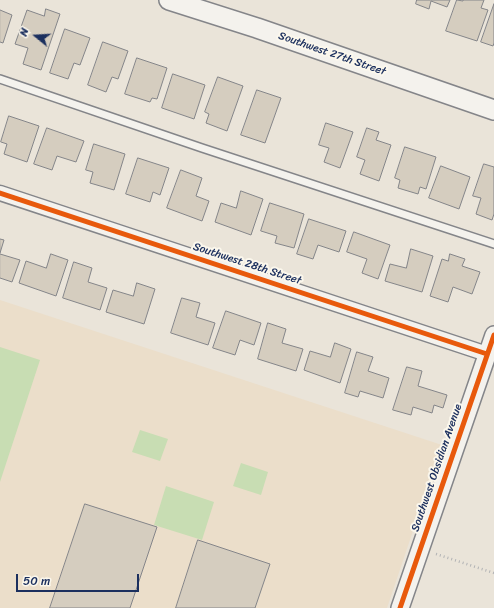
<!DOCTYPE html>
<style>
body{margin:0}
#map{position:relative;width:494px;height:608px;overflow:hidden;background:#eae4d9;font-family:Sriracha,sans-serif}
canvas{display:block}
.north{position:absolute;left:16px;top:16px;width:40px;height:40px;-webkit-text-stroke:3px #fbf7ec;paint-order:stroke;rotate:288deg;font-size:11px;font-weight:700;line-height:16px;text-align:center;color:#1b2f5e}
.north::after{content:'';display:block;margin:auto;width:14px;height:18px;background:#1b2f5e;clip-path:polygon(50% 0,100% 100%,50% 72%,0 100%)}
.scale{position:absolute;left:16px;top:574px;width:123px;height:18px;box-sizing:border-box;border:2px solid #1b2f5e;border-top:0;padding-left:5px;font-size:12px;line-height:14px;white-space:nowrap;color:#1b2f5e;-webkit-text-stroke:3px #fbf7ec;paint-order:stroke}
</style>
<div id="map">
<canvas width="494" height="608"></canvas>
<div class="north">N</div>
<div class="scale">50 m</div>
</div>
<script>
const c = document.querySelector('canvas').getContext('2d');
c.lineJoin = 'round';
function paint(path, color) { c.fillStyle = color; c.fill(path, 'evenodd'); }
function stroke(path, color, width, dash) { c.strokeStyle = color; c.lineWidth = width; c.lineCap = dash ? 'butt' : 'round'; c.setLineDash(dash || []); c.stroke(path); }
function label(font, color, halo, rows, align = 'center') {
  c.font = font + ' Sriracha,sans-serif'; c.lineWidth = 4; c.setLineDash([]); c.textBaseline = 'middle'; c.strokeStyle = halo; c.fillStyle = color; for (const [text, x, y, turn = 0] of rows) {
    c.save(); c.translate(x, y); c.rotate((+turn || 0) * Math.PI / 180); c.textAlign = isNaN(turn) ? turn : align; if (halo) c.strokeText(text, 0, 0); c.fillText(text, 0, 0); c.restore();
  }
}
const built = new Path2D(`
 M0 300 442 445 387 608H0Z`);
const green = new Path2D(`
 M0 347 40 360 0 482Z
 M140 430 168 439 160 461 132 452Z
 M241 463 268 472 261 495 233 486Z
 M166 486 214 502 202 540 154 525Z`);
const building = new Path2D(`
 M417 0H450L447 7 431 1 429 9 416 4Z
 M457 0 463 1V0H484L481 8 488 10 477 41 446 31Z
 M494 4V43L493 46 481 42Z
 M46 9 60 14 41 70 23 64 28 48 15 44 27 10 44 16Z
 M0 10 12 15 3 43 0 42Z
 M65 29 90 38 80 65 74 63 68 79 50 73Z
 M103 42 128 51 118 79 112 77 106 92 88 85Z
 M137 58 167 68 157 99 152 98 150 102 125 94Z
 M173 74 205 85 194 119 162 108Z
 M218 77 243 86 227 131 206 123 209 114 205 112Z
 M257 90 281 98 265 143 241 135Z
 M9 116 39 126 27 162 4 154 7 144 1 142Z
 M326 123 353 132 340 168 324 162 329 148 319 145Z
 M47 128 84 141 76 162 57 156 52 170 34 164Z
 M367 128 379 132 376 140 391 145 379 181 360 174 365 160 357 157Z
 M94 144 125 154 114 190 90 183 93 172 86 170Z
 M405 147 436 157 426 189 420 187 418 194 398 188 400 180 395 178Z
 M138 158 169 168 160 195 153 192 150 202 126 194Z
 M484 164 494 167V214L492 220 476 214 481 198 473 196Z
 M441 166 470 177 459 209 429 198Z
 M181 170 202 178 196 196 209 201 202 221 167 208Z
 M241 191 263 199 251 235 215 222 221 203 236 208Z
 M270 203 304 214 294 248 275 243 277 236 261 231Z
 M309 219 346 231 339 252 318 245 313 259 297 254Z
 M354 232 390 245 378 279 362 273 367 259 347 252Z
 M0 239 4 240 0 253Z
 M411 249 433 256 422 292 385 281 390 264 406 268Z
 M0 254 20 260 12 282 0 278Z
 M51 254 68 260 56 296 19 283 26 261 46 268Z
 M450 254 465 259 462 266 480 272 472 294 453 287 448 302 430 296 442 259 448 261Z
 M74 262 92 268 88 282 107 288 100 310 63 298Z
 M137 283 155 289 144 324 106 312 113 290 133 296Z
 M182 298 200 303 196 317 215 323 208 345 171 333Z
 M226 311 261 323 254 345 240 340 235 355 213 348Z
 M268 323 286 329 282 343 303 349 296 371 258 359Z
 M335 343 351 349 340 383 304 370 310 351 330 357Z
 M357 352 373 357 368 371 389 378 383 398 360 391 358 397 345 393Z
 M407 367 422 371 418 386 447 395 443 408 434 405 432 413 413 407 411 415 393 410Z
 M85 504 157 527 130 608H50Z
 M198 540 270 564 255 608H176Z`);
const path = new Path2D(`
 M436 554 494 573`);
const service = new Path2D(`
 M0 79 202 148 494 244`);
const minor = new Path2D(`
 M0 193 487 354`);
const tertiary = new Path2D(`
 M400 608 494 335`);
const secondary = new Path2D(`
 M169 0 257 28 494 110`);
const cycleway = new Path2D(`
 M0 193 487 354
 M400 608 494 335`);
const streetNames = [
 ["Southwest 27th Street",332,54,19],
 ["Southwest 28th Street",247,264,18],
 ["Southwest Obsidian Avenue",437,468,-71]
];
paint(built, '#ebdeca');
paint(green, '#c8ddb3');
paint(building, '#d5cdbf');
stroke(building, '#848589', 1);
stroke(service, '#848589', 10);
stroke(minor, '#848589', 17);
stroke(tertiary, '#848589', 20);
stroke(secondary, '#848589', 22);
stroke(path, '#b1b2b4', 2.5, [1, 3]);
stroke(service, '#f4f2ed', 7);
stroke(minor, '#f4f2ed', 14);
stroke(tertiary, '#f4f2ed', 17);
stroke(secondary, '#f4f2ed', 19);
stroke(cycleway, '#e8590c', 5);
label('11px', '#1b2f5e', '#fbf7ec', streetNames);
</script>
